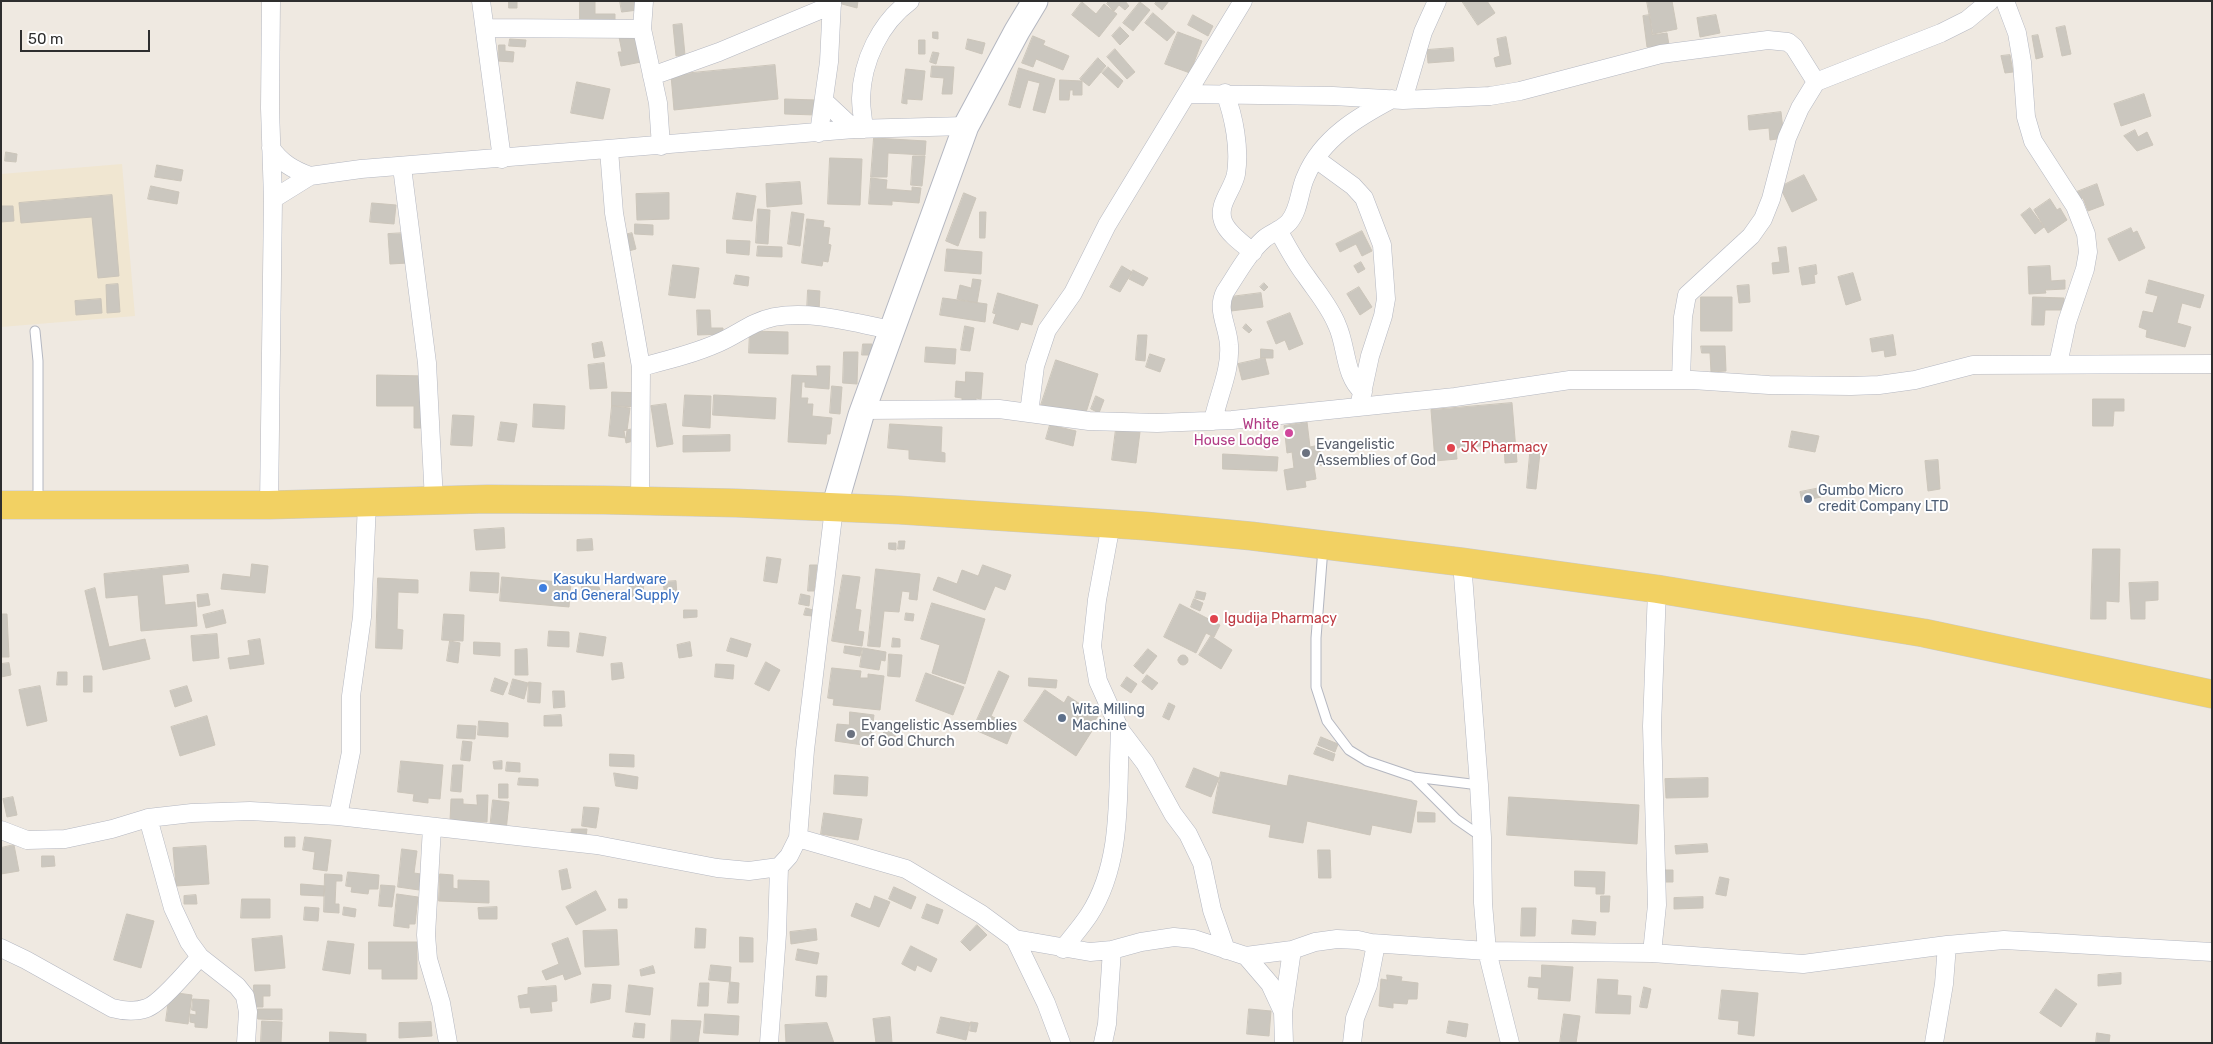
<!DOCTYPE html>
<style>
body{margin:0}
#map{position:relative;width:2213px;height:1044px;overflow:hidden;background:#efe9e1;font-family:Rubik,sans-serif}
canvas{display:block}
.frame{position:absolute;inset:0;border:2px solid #2e2e2e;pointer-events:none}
.scale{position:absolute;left:20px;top:30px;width:130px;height:22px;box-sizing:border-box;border:2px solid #2e2e2e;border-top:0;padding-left:6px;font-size:15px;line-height:18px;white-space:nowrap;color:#2e2e2e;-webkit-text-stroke:4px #fff;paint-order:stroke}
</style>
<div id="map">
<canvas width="2213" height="1044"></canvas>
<div class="frame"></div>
<div class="scale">50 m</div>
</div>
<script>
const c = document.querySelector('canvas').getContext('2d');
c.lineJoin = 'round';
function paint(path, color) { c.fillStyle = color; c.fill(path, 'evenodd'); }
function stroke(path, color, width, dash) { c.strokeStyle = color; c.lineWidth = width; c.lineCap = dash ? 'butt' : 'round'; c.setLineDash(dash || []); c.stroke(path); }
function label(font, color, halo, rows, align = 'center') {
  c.font = font + ' Rubik,sans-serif'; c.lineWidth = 4; c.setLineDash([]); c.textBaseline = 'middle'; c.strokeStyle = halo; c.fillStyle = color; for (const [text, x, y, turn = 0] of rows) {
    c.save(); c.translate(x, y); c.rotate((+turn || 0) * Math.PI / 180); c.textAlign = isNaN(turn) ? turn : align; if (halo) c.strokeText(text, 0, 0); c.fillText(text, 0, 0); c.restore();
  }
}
const education = new Path2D(`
 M122 164 135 316 1 327V174Z`);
const building = new Path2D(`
 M509 1H517V8H509Z
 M580 1H595V14H615V26H580Z
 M620 1H637L638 10 622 12Z
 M842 1H858L857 8 842 4Z
 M1109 1H1125L1129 6 1125 10 1119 5 1114 11 1107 4Z
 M1157 1H1169L1162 10 1155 4Z
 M1462 1H1487L1495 13 1478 25Z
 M1647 1H1672L1677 29 1653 34Z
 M1082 2 1096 14 1104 4 1117 14 1099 37 1072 15Z
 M1140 2 1150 10 1133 31 1123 23Z
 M1153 13 1175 32 1167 41 1145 23Z
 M1193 15 1213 26 1208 36 1188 25Z
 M1650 15 1652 35 1667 33 1669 45 1647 47 1643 16Z
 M1716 15 1720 33 1700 37 1697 18Z
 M682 24 685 55 676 56 673 25Z
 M2065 26 2071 54 2062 56 2056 28Z
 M1120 27 1129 36 1120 45 1112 36Z
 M635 29 641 62 621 66 618 52H622L618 32Z
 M933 32H938V39L933 38Z
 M1178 32 1202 41 1190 73 1165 64Z
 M2038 35 2043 57 2036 59 2032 36Z
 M1033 36 1045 41 1043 45 1069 56 1063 70 1036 59 1033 67 1022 63Z
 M1506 37 1511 64 1496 67 1494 58 1500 56 1497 39Z
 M510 39 526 40 525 47 509 46Z
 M968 39 985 43 982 54 966 49Z
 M919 40H925V54H919Z
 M499 45H505V51L514 52 513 62 498 61Z
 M1453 48 1454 61 1428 63 1427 50Z
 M1115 49 1135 72 1127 79 1107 57Z
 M933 52 939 53 936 64 930 62Z
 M2010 55 2013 72 2005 73 2001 56Z
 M1098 58 1106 66 1089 86 1080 79Z
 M775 65 778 99 674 110 671 75Z
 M932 66 954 67 952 94H942L944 78 931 77Z
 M1108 67 1123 81 1118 88 1102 73Z
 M1019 68 1055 79 1045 113 1033 110 1040 83 1028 80 1020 108 1009 105Z
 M906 69 925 71 922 100 907 99V104L902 103Z
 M1060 80 1082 81V95H1073V90H1070L1069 100H1060Z
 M577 82 610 89 603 119 571 113Z
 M2144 94 2151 116 2121 126 2114 104Z
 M785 99 816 100V115L785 114Z
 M1781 112 1784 138 1770 140 1769 128 1749 130 1748 116Z
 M2135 130 2138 137 2147 132 2153 145 2137 151 2124 136Z
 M874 138 926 141 925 155 888 153 887 177H871Z
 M6 152 17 154 16 162 5 161Z
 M913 156H925L922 186 911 185Z
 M830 158 862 159 860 205 828 204Z
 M157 165 183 170 181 181 155 177Z
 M1804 175 1817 200 1792 212 1780 187Z
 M871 178 887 180 886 189 912 191V187L921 188 919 203 892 201V205L869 204Z
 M800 182 802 204 767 207 766 184Z
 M2097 184 2104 205 2088 211 2083 198 2076 200 2074 193Z
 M151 186 179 192 177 204 148 199Z
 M669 193V219L637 220 636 194Z
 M737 193 756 196 752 221 733 219Z
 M964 193 976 198 958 246 946 241Z
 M112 195 119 276 98 278 92 217 21 223 19 203Z
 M2050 199 2057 210 2060 208 2067 220 2048 233 2034 210Z
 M372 203 396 205 394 224 370 222Z
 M1 206H13L14 221 1 222Z
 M2030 208 2044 227 2035 234 2021 215Z
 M758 209 770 210 768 244 756 243Z
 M792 212 804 214 800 246 788 244Z
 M980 212H986L985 238H980Z
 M807 219 824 221 823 227 830 228 828 244 831 245 828 262 823 261 822 266 802 263Z
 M635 224 653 225V235L635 234Z
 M2131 228 2133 233 2137 231 2145 248 2119 261 2108 239Z
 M1362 231 1372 251 1362 256 1356 244 1340 252 1336 244Z
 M406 233 408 263 390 264 388 234Z
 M632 233 636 249 625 252 621 236Z
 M727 240 750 241 749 255 727 253Z
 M758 246 782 247V257L757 256Z
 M1786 247 1789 272 1773 274 1772 263 1780 262 1778 248Z
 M947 249 982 252 981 274 945 271Z
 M1361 262 1365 269 1358 273 1354 266Z
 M673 265 699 268 695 298 669 295Z
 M1816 265 1817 274 1814 275 1815 283 1802 285 1799 268Z
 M1122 266 1132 272 1120 292 1110 287Z
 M2050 266 2051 281 2065 280V289L2045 290 2046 293 2029 294 2028 267Z
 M1133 270 1148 278 1143 286 1129 279Z
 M1853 273 1861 300 1846 305 1838 277Z
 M736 275 749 277 748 286 734 284Z
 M973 279 981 280 977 303 957 299 960 285 971 288Z
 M2149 280 2204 295 2200 308 2182 303 2177 323 2191 327 2185 347 2146 337 2147 330 2139 327 2143 311 2153 313 2158 296 2146 293Z
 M1264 283 1268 287 1264 291 1260 287Z
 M118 284 120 312 107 313 106 285Z
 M1749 285 1750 302 1739 303 1737 286Z
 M1359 287 1372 307 1360 315 1347 294Z
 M808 290 820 291 819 312 807 311Z
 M998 293 1038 305 1032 325 1021 322 1018 330 993 323 996 314 993 313Z
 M1261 293 1263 307 1231 311 1230 297Z
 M1701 297H1732V331H1701Z
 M2033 297 2064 298V310H2045L2044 325H2032Z
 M943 298 987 304 985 322 940 315Z
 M101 299 102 313 76 315 75 301Z
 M697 310H710L711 328H723V334L698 335Z
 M1290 313 1303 344 1289 350 1285 340 1276 344 1267 322Z
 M1246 324 1252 330 1249 333 1243 328Z
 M965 326 974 328 970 351 961 350Z
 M750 331 788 332V354L749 353Z
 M1138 335H1147L1145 361 1136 360Z
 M1893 335 1896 355 1885 357 1884 350 1872 352 1870 339Z
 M602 342 605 356 594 358 592 344Z
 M863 344H872V355H862Z
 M1701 346H1725L1726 371 1711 372 1710 353H1702Z
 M926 347 956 349 955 364 925 362Z
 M1261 349 1273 350V358H1261Z
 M844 352H858L857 384 843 383Z
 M1150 354 1165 359 1160 372 1146 367Z
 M1265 358 1269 374 1242 380 1238 364Z
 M1056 360 1098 374 1084 419 1041 405Z
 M604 363 607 388 590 389 588 365Z
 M817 366H830L829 389 805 387V382H802L801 398H808L807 404H813L812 416 832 418 830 434H827L826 444 788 442 792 375 817 376Z
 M966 372 983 373 981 399 976 398V405L962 404V398L955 397 956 381 965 382Z
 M377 375 426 376 425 428H414V406H377Z
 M832 386 842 387 840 414 830 413Z
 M612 392 644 393V407L612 406Z
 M685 395 711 396 710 428 683 426Z
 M714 395 776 398 775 419 713 415Z
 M1096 396 1104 400 1099 413 1091 409Z
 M2093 399H2124V411H2114L2113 426H2093Z
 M1512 403 1517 462 1505 463 1504 444 1456 448 1457 459 1435 461 1431 410Z
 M534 404 565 406 564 429 533 427Z
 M666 404 673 444 657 447 651 406Z
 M612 406 630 408 626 438 609 436Z
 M453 415 474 416 472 446 451 445Z
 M501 422 517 424 514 442 498 440Z
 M1307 422 1310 447 1319 445 1322 465 1314 466 1316 479 1305 481 1306 487 1287 490 1284 470 1294 468 1292 452 1287 453 1284 426Z
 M890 424 942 427 941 452 945 453V462L909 459V450L888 448Z
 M1050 425 1076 431 1073 446 1046 439Z
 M638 428 640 439 626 443 624 431Z
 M1116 429 1140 432 1136 463 1112 460Z
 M1792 431 1819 436 1815 452 1789 447Z
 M730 435V451L683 452V436Z
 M1531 443 1541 444 1536 489 1527 488Z
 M1223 454 1278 457 1277 471 1223 469Z
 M1938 460 1940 489 1928 491 1925 461Z
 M1820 488 1821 497 1802 501 1800 492Z
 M504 528 505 548 476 550 474 530Z
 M592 539 593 550 577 551V540Z
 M899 541H905L904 549H898Z
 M889 543H896V550L889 549Z
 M2093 549H2120L2119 602 2106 601V619H2091Z
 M767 557 781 559 777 583 764 581Z
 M252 564 268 566 265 593 221 589 223 574 250 577Z
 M188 565 189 572 162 575 165 605 195 602 197 626 141 631 138 595 106 598 104 574Z
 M810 565H817L814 591H808Z
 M983 565 1011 575 1005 590 995 586 985 610 933 590 938 577 957 584 962 570 978 576Z
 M876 569 920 574 917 600 909 599 910 592 902 591 899 612 884 611 880 647 868 646Z
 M471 572 499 573 498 593 470 591Z
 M843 575 860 577 855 609 861 610 858 631 864 632 862 646 832 641Z
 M502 577 571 583 569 607 500 601Z
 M378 578 418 580V593L398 592 397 629 403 630 402 649 376 648Z
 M676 581 677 595 665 596 663 582Z
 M2158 582V600L2145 601V619H2131L2129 583Z
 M630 583 644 585 642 598 629 596Z
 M582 586 599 587 603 598 582 597Z
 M95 588 109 647 145 639 150 659 103 670 85 591Z
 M1197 591 1206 593 1204 600 1195 598Z
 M208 594 210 605 198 607 197 595Z
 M801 594 810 596 809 606 799 604Z
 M1194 599 1203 603 1200 611 1191 607Z
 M932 603 985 619 965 684 932 673 940 645 921 639Z
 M1180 604 1220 625 1214 637 1206 633 1196 653 1164 637Z
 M806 608 813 610 812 616 804 615Z
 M223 610 226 623 206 628 203 615Z
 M684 610H697V617L684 618Z
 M906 613 914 614 913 621 905 620Z
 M1 614H7L9 657H1Z
 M444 614 464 615 463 641 442 640Z
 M549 631 569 632V647L548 646Z
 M580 633 606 637 603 656 577 652Z
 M217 634 219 658 193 661 191 636Z
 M1211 636 1232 650 1221 669 1199 655Z
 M731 638 751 644 747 657 727 651Z
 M893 638 900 639V647H892Z
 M260 639 264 664 230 669 228 658 250 655 248 641Z
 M450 641 460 643 458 663 447 661Z
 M474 642 500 643V656L474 654Z
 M690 642 692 656 679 658 677 645Z
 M845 646 862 648 860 656 844 653Z
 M863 648 886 652 885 661 881 660 879 670 860 667Z
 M527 649 528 675H515V650Z
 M1148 649 1157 656 1143 674 1134 666Z
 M889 654 902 655 900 677 888 676Z
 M1178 660a5 5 0 1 1 10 0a5 5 0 1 1-10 0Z
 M766 662 780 670 769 691 755 684Z
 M9 663 11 675 1 677V664Z
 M622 663 624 678 612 680 611 664Z
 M716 664 734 665 733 679 715 677Z
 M832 668 861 671 860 678H868V674L884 676 880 710 833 705 834 699 828 698Z
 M999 671 1009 676 991 716 1014 727 1007 744 973 729Z
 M58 672H67V685H57Z
 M926 673 964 687 953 715 916 701Z
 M1147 675 1158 683 1152 690 1142 682Z
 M84 676H92V692H84Z
 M1127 677 1137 684 1131 693 1121 686Z
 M495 678 508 683 503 695 491 691Z
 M1029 678 1057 680 1056 688 1029 686Z
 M513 679 528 683 524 699 509 694Z
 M529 682 541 683 540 703 528 702Z
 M40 686 47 721 27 726 19 690Z
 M187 686 192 701 175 707 170 691Z
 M1045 690 1064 703 1068 696 1098 716 1094 722 1097 723 1076 756 1024 721Z
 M553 691H564L565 707 554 708Z
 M1169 703 1175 706 1169 720 1163 717Z
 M850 712 874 715 870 746 835 741 837 724 849 725Z
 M561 715 562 726H544V716Z
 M207 716 215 745 180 756 171 727Z
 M479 721 508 723V737L478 735Z
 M884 722 895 723V743H884Z
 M458 725 476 726 475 739 457 738Z
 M1321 737 1338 744 1335 752 1318 745Z
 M463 741 472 742 470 761 461 760Z
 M1317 747 1335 754 1333 761 1314 754Z
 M610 754 634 755V767L610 766Z
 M401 761 443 765 440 799 428 798V803L413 801 414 794 398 792Z
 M502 761V769H494L493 762Z
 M507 762 520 763V772L506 771Z
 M453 765H463L461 792 451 791Z
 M1194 768 1219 778 1211 797 1186 787Z
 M1221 772 1287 786 1289 775 1417 801 1411 833 1372 825 1370 835 1307 821 1303 843 1269 837 1271 825 1213 813Z
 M614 773 638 777 637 789 616 786Z
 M835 775 868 777 867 796 834 794Z
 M519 778 538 779V786L518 785Z
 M1708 778V797L1666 798 1665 779Z
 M499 784H508V798H499Z
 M477 795H488L487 822 450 821 451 799H463V804L477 805Z
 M13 797 17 815 7 817 3 799Z
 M1509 797 1639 805 1637 844 1507 835Z
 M493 800 509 802 506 831 490 829Z
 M584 807 599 808 596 828 582 826Z
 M1418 812 1435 813V822H1418Z
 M824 813 862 819 858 840 821 834Z
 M572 829H587L586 837 571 836Z
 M285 837H295V847H285Z
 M305 837 331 840 327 871 313 869 315 852 303 850Z
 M1707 844 1708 852 1676 854 1675 846Z
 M14 845 19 871 1 874V848Z
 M206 846 209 884 176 886 173 848Z
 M402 849 417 851 414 873 421 874 419 890 398 887Z
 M1318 850H1330L1331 878H1319Z
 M42 856H54L55 866 42 867Z
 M567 869 571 888 562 890 559 871Z
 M1665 870H1673V882H1665Z
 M1575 871 1605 872 1604 894H1596V887L1575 886Z
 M348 872 379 875 378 889H369L368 894 351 892 352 887 346 886Z
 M325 874 342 875V881H336L335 904H339V913L324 912Z
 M440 874 453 875V888L458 889V880L489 881V903L439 901Z
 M1720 877 1729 879 1726 896 1716 894Z
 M301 884 325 886 324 896 301 895Z
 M381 885 395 886 392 907 379 906Z
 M894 887 916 897 911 909 889 899Z
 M596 891 606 910 576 925 566 907Z
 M397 894 418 897 415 924H409V928L394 926Z
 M196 895 197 904H184V896Z
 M875 896 890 902 879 927 851 916 856 903 870 909Z
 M1601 896H1610L1609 912H1601Z
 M1703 897V908L1674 909V898Z
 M242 899H270V918H241Z
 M619 899H627V908H619Z
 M927 904 943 910 938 924 922 918Z
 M305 907 319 908 318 921 304 920Z
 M344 907 356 909 355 917 343 915Z
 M497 907V919H479L478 908Z
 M1522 908H1536L1535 936H1521Z
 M127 914 154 921 141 968 114 960Z
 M1573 920 1596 922 1595 935 1572 934Z
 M977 925 987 935 970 951 961 942Z
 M696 928 706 929 705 948H695Z
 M816 929 817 940 791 944 790 932Z
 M617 930 619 965 585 967 583 931Z
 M282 936 285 968 255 971 252 939Z
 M740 937 753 938V962H740Z
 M568 938 581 974 565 980 563 974 546 980 542 971 559 964 552 944Z
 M328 941 354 944 350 974 323 970Z
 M369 942H417V979H382V969H369Z
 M911 946 937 959 931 972 917 965 915 971 902 964Z
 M798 949 819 953 817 964 796 960Z
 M711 965 731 967 730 982 709 980Z
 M1542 965 1573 967 1570 1001 1538 999 1539 988 1528 987 1529 977 1541 978Z
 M653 966 655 973 641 976 640 970Z
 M2121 973V984L2098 986V975Z
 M1387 975 1402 977 1401 981 1418 983 1417 999H1408L1407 1004 1393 1003V1008L1379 1006 1381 979 1387 980Z
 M817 976H827L826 997 816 996Z
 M1598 979 1618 980 1617 995 1631 996 1630 1014 1596 1013Z
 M730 982 739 983 738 1003H728Z
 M700 983H709L708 1006H698Z
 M593 984 611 985 610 999 591 1003Z
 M254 985H270V996H263V1007H253Z
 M629 985 653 988 650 1015 626 1012Z
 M556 986 557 1001 551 1002 552 1011 531 1013 530 1007 520 1008 518 996 528 994V988Z
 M1644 987 1651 989 1647 1008 1640 1007Z
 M2056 989 2077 1004 2061 1027 2040 1013Z
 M1722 990 1758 993 1754 1036 1738 1034 1739 1021 1719 1019Z
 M170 992 192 995 188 1024 166 1021Z
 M193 999 209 1000 207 1028 195 1027V1023L190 1022V1014L196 1015V1011L192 1010Z
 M258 1009H282V1020L258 1019Z
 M1249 1009 1271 1011 1269 1036 1247 1034Z
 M705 1014 739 1016 738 1035 704 1033Z
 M1564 1014 1580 1016 1576 1043H1560Z
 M890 1017 892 1043H876L873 1019Z
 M941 1017 970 1023 966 1040 937 1033Z
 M672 1020 701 1021 698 1043H671Z
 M262 1021 282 1022 281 1043 261 1042Z
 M1449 1021 1468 1024 1466 1037 1447 1033Z
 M431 1022 432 1036 399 1038V1023Z
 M971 1022 978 1023 976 1032 970 1031Z
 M635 1023 645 1024 644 1038 633 1037Z
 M827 1023 834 1043H786L785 1025Z
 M330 1032 366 1034V1043H330Z
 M2097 1033 2110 1035 2109 1043H2096Z`);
const lane = new Path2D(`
 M35 331 38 361V502
 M1323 548 1316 638V687L1327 721 1349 750 1367 761 1414 777 1479 785
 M1414 777 1456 819 1482 837`);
const street = new Path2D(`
 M481 1 502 159
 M644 1 642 29 658 103 661 146
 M2005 1 2017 33 2022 62 2026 117 2033 141 2075 206 2086 234 2088 252 2085 269 2067 322 2058 364
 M486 28 642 29
 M652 76 719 52 832 5
 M1225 93C1234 117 1240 148 1236 174 1233 190 1217 204 1223 221 1227 233 1244 245 1253 252
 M1187 94 1333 96 1403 100 1490 96 1520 91 1661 54 1768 40 1788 42 1794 47 1816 82
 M1403 100 1423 32 1437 1
 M824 101 854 129
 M864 129C863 119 861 108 861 98 862 61 880 23 910 1
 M819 133 829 62 832 1
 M271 148C281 163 294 170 310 176
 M609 150 614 213 641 367 640 501
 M1316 159 1353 186 1364 198 1382 245 1386 299 1383 316 1370 356 1359 407
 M402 167 427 363 434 501
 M273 199 310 176 361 169 854 129 966 126
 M1278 230C1287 246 1295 262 1306 276 1317 292 1330 307 1337 325 1347 346 1344 376 1363 392
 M641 367C668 360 693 354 718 343 739 334 751 322 774 317 813 310 853 323 892 330
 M1681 380 1683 317 1687 295 1751 236 1763 219 1771 199 1787 138 1800 108 1816 82 1941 33 1967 20 1990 1
 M863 410 999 409 1089 421 1157 423 1232 420 1455 397 1570 380H1692L1769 385 1851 386 1879 385 1915 380 1973 365 2212 364
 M1029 413 1035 366 1047 330 1073 293 1107 225 1243 1
 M1213 421C1218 396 1231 370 1229 345 1228 326 1216 310 1225 292 1237 274 1248 253 1264 239 1271 233 1282 230 1289 222 1300 209 1299 190 1306 176 1322 138 1358 117 1392 99
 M269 505 273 199 270 108 271 1
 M1111 524 1097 600 1092 646 1098 681 1120 730 1145 763 1173 814 1188 834 1202 863 1212 910 1226 950
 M1462 562 1479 785 1482 837 1483 903 1487 951 1510 1043
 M338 816 351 752V696L362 617 367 503
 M148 818 173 908 189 942 200 957 237 986 245 996 248 1012 246 1043
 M432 827 426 935 428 959 441 1003 448 1043
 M1 830 27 840 65 839 112 829 148 818 192 813 250 811 338 816 597 845 717 868 749 871 779 867 789 856 798 838 805 750 834 508
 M798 838 906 869 981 914 1015 939 1090 952 1112 950 1141 942 1174 937 1194 939 1246 956 1270 984 1283 1012 1284 1043
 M1015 939 1046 1003 1061 1043
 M1 948 26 960 112 1008C123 1011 136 1012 147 1008 161 1003 189 969 200 957
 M1063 949C1072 937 1081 927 1089 915 1124 861 1117 791 1120 730
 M1652 953 1657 905 1652 726 1657 589
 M1246 956 1292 950 1315 942 1337 939 1358 940 1371 943 1487 951 1652 953 1803 964 1947 945 2004 940 2212 952
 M1283 1012 1292 950
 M769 1043 777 934 779 867
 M1103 1043 1107 1024 1112 950
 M1352 1043 1355 1018 1368 985 1376 944
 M1934 1043 1944 984 1947 945`);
const secondary = new Path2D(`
 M834 508 861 415 966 126 1017 31 1035 1`);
const primary = new Path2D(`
 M1 505H269L488 499 604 500 736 503 899 510 1145 526 1251 536 1462 562 1657 589 1924 633 2212 694`);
const markers = [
 [1289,433,5,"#d1479c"],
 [1451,448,5,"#e0444e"],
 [1306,453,5,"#6b7280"],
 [1808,499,5,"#5c6f8a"],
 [543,588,5,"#3f7fe0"],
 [1214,619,5,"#e0444e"],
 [1062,718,5,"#5c6f8a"],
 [851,734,5,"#6b7280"]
];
const hotelNames = [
 ["White",1279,425],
 ["House Lodge",1279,441]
];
const worshipNames = [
 ["Evangelistic",1316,445],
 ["Assemblies of God",1316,461],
 ["Evangelistic Assemblies",861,726],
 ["of God Church",861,742]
];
const healthNames = [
 ["JK Pharmacy",1461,448],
 ["Igudija Pharmacy",1224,619]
];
const serviceNames = [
 ["Gumbo Micro",1818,491],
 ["credit Company LTD",1818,507],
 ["Wita Milling",1072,710],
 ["Machine",1072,726]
];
const shopNames = [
 ["Kasuku Hardware",553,580],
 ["and General Supply",553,596]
];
paint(education, '#f0e6d1');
paint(building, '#cbc7bf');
stroke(building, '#cbc5ba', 1);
stroke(lane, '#b4b7c1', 11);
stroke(street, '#b4b7c1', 19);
stroke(secondary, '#b4b7c1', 27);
stroke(primary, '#c9c9c9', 29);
stroke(lane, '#fff', 9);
stroke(street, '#fff', 18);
stroke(secondary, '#fff', 25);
stroke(primary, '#f2d163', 28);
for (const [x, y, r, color] of markers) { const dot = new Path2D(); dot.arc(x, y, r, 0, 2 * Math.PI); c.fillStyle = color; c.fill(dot); stroke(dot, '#fff', 2); }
label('14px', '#b23c85', '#fff', hotelNames, 'right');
label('14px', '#5b616d', '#fff', worshipNames, 'left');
label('14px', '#be3a42', '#fff', healthNames, 'left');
label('14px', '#4e5e75', '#fff', serviceNames, 'left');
label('14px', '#366cbe', '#fff', shopNames, 'left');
</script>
